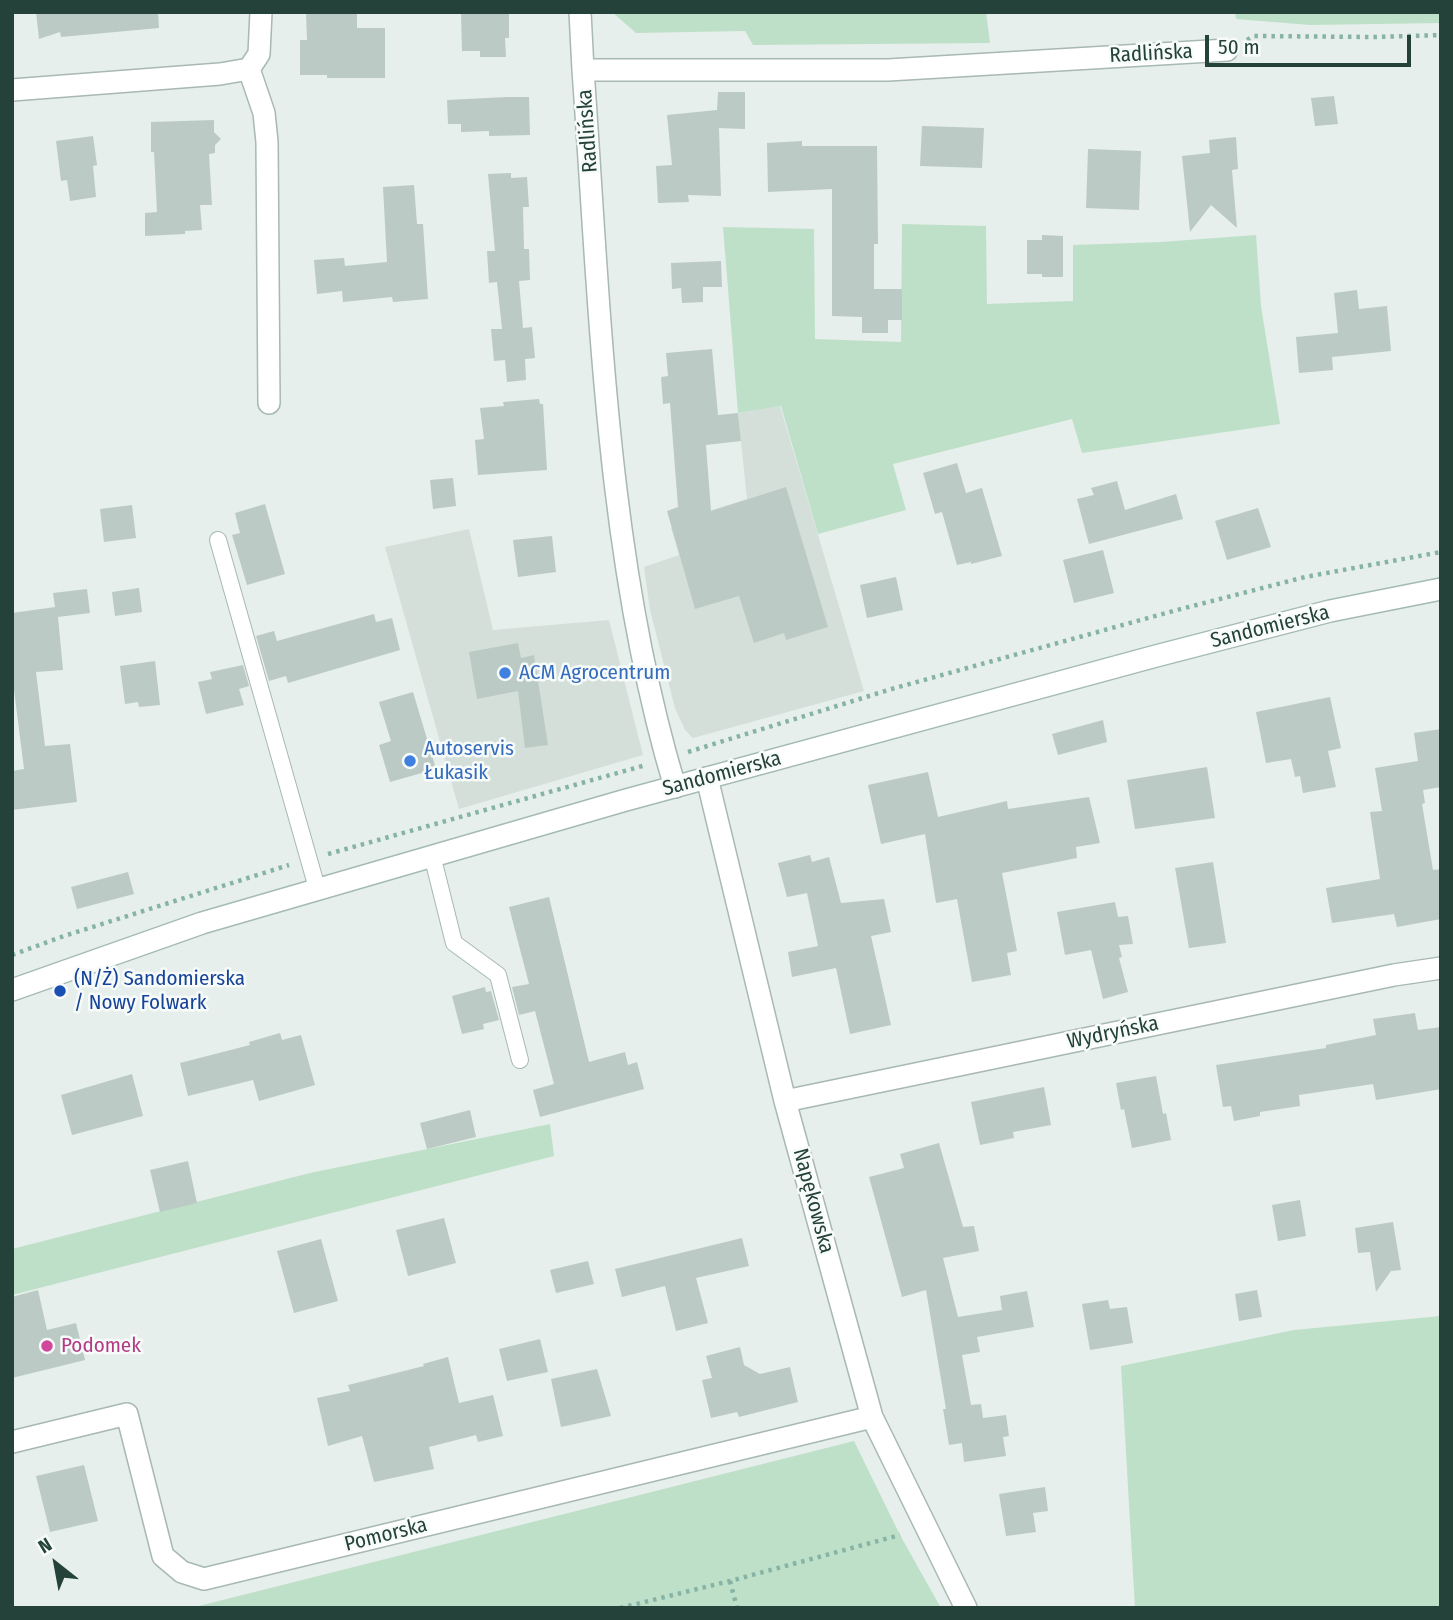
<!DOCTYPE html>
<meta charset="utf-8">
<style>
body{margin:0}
#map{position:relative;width:1453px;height:1620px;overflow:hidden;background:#e6efeb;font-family:"Fira Sans Condensed",sans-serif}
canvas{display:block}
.frame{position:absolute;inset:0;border:14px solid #24423a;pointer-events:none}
.north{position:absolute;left:21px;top:1529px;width:70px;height:70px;-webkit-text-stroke:5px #f7fbf9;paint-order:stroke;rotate:329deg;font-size:19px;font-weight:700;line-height:28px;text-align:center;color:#24423a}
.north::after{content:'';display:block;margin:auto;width:24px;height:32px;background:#24423a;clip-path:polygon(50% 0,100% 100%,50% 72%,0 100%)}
.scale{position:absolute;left:1205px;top:35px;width:206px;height:32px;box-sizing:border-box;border:4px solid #24423a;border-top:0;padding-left:9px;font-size:21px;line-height:24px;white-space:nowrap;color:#24423a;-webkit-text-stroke:5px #f7fbf9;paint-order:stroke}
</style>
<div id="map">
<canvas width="1453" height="1620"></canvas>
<div class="frame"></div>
<div class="north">N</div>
<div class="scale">50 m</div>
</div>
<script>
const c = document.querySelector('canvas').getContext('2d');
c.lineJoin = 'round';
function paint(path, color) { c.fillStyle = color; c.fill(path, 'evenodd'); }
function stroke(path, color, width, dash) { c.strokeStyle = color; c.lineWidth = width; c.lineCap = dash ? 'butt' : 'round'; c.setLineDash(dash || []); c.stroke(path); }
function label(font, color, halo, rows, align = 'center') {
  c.font = font + ' "Fira Sans Condensed",sans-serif'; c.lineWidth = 5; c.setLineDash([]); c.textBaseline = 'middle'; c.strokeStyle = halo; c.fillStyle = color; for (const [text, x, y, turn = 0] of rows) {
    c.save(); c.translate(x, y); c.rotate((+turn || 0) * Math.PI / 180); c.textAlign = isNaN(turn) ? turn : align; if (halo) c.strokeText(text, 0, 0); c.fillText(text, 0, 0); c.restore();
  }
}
const built = new Path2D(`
 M780 406 864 691 693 738 685 730 675 708 650 610 644 567 679 555 671 528 705 518 712 510 747 499 738 413Z
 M469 529 493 630 609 620 643 755 459 809 385 547Z`);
const green = new Path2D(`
 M612 12H986L990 43 753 45 745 31 636 33Z
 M1235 12H1441V23L1310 25 1236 19Z
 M902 224 986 226 987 304 1073 301V245L1161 242 1256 235 1261 306 1280 424 1082 453 1072 419 893 464 906 510 818 534 781 406 738 413 723 227 814 229 815 339 901 342Z
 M550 1124 554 1156 12 1295V1249L310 1173Z
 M1441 1316V1608H1135L1121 1366 1294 1330Z
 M854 1441 900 1535 941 1608H191Z`);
const building = new Path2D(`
 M36 12H158L159 28 61 37 60 32 39 39Z
 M306 12H357V28H385V78H327V75H300V40H307Z
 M461 12H509V38H505L506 57H480V51H462Z
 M718 92H745V129L719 128 721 196 688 195 689 202 658 203 656 166 672 165 667 115 717 110Z
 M1334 96 1338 124 1315 126 1311 98Z
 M506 97H529L530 135 489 136V131L461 132V124H448L447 100Z
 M214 120V132L221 139 215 145V153L209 154 212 205H200L202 230 185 231V234L145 236V213L157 212 154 152H151V122Z
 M922 126 984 128 982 168 920 166Z
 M93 136 97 165 93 166 96 197 70 201 67 180 61 181 56 141Z
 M1236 137 1238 169 1232 170 1237 228 1211 205 1190 232 1182 156 1210 153 1209 140Z
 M802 141V146H877L878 244H874V289H902V320H888V333H862V317L832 316V189L768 192 767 143Z
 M1088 149 1141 151 1139 210 1086 208Z
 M511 173V178L527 177 529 207H523L524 249H529L530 280 519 281 523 328 532 327 535 358 525 359 526 380 507 382 505 360 494 361 491 329H502L497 282 489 283 487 251H495L488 174Z
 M414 185 417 224H423L428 299 393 302 392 297 343 302 342 291 317 294 314 260 344 258 345 266 387 262 383 187Z
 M1042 235 1063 236V277H1042V274H1027V240H1042Z
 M721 261 722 287H703V302L682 303 681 288 672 289 671 263Z
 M1357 290 1359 309 1387 306 1391 351 1332 357 1333 370 1299 373 1296 337 1338 333 1334 293Z
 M712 349 718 415 738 413 741 441 706 445 711 511 786 487 828 627 786 640 784 633 754 643 739 596 695 609 667 511 678 507 670 403 663 404 661 377 668 376 666 353Z
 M539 399 540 404H543L547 470 478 475 475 440 484 439 480 408 504 406 503 402Z
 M957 463 966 493 982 488 1002 556 971 564V562L957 565 942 512 935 514 923 473Z
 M453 478 456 506 433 509 430 480Z
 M1117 481 1125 510 1176 494 1183 519 1089 544 1077 499 1094 495 1091 488Z
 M265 504 285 574 247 585 232 535 240 533 235 513Z
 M132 505 136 538 104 542 100 509Z
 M1258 508 1271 547 1227 560 1215 521Z
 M552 536 556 572 518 577 513 540Z
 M1103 550 1114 593 1074 603 1063 560Z
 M896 577 903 610 867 618 860 585Z
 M139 588 142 612 115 616 112 592Z
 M87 589 90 613 58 617 63 670 36 672 45 746 70 744 77 802 12 810V771L24 769 12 674V613L55 607 53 593Z
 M374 614 376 622 392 618 400 650 288 683 286 676 269 681 256 636 274 631 277 641Z
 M518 643 521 658 534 655 548 745 525 748 518 691 477 699 469 652Z
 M155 661 160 705 139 707 138 702 125 704 120 666Z
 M243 665 249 686 239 689 244 705 206 714 198 682 212 679 210 672Z
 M413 692 436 769 390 782 379 745 391 741 379 702Z
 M1330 697 1341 748 1328 751 1336 787 1303 793 1300 776 1295 777 1291 759 1266 763 1256 712Z
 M1103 720 1107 742 1058 755 1052 734Z
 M1441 729V787L1423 790 1425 803 1422 804 1433 870 1441 869V919L1397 927 1394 914 1332 923 1326 888 1380 879 1370 812 1382 811 1375 768 1418 761 1414 733Z
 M1207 767 1215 818 1135 829 1127 780Z
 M928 772 938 817 1007 801 1008 809 1089 797 1100 843 1076 847 1077 858 1002 873 1017 951 1007 953 1011 975 972 982 957 899 936 903 925 834 881 844 868 785Z
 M810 855 812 862 829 857 841 903 884 899 891 932 871 936 891 1025 850 1034 836 968 792 977 788 952 818 946 807 893 787 897 778 863Z
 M1213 862 1226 943 1189 948 1175 868Z
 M128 872 134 894 77 909 71 887Z
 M549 897 589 1062 625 1052 628 1065 637 1062 644 1089 540 1117 533 1090 554 1084 535 1011 519 1015 512 987 529 984 509 907Z
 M1115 902 1118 917 1128 916 1133 944 1119 945 1122 957 1119 958 1128 992 1103 999 1091 950 1065 955 1057 912Z
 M485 987 486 992 491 991 499 1020 483 1024 484 1029 462 1034 452 996Z
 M1415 1013 1418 1030 1441 1027V1089L1376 1100 1373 1084 1299 1095 1300 1106 1260 1112V1116L1234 1121 1231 1106 1223 1107 1216 1065 1326 1048V1045L1376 1035 1373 1019Z
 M280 1033 282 1040 301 1035 315 1085 259 1101 253 1080 188 1096 180 1063 250 1045 249 1042Z
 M132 1074 143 1116 72 1135 61 1095Z
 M1156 1076 1163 1114 1166 1113 1171 1140 1132 1148 1124 1109 1121 1110 1116 1083Z
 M1044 1087 1051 1125 1013 1132 1014 1138 980 1145 971 1102Z
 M470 1110 476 1137 427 1149 420 1123Z
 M939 1143 963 1227 974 1226 979 1251 943 1258 958 1317 1002 1310 1000 1296 1027 1291 1034 1327 977 1337 980 1352 962 1355 971 1405 981 1404 983 1418 1006 1415 1009 1436 1003 1437 1006 1456 964 1462 962 1443 949 1445 943 1409H946L926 1290 902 1297 869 1177 904 1168 900 1154Z
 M188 1161 197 1203 160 1212 150 1170Z
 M1300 1200 1306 1236 1278 1241 1272 1205Z
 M444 1218 456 1263 408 1276 396 1230Z
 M1393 1222 1401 1270 1391 1271 1376 1292 1370 1252 1358 1253 1355 1228Z
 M742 1238 749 1266 696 1278 708 1323 676 1331 665 1286 622 1297 615 1269Z
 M321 1239 338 1301 294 1313 277 1251Z
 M588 1261 594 1284 556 1293 550 1270Z
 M38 1290 47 1330 76 1323 85 1360 12 1378V1297Z
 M1257 1290 1262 1317 1239 1321 1235 1294Z
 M1108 1300 1110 1309 1127 1307 1133 1343 1090 1350 1082 1304Z
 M540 1339 548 1372 507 1381 499 1349Z
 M740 1347 744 1365 760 1374 790 1367 798 1402 739 1417 737 1412 711 1418 702 1380 712 1378 706 1356Z
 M448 1357 459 1403 493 1395 503 1436 478 1442 476 1435 429 1447 434 1469 374 1482 362 1436 328 1446 317 1398 350 1391 348 1385 424 1366 423 1364Z
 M597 1369 611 1416 561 1427 551 1379Z
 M84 1465 98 1521 50 1532 36 1476Z
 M1045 1487 1048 1511 1033 1513 1036 1532 1006 1536 999 1494Z`);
const path = new Path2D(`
 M1242 12V14
 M1247 40 1254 36 1373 37 1441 35
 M688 752 895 688 1177 610 1305 577 1441 552
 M328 854 646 765
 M12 955 64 936 289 865
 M730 1581 737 1608
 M620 1608 730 1581 900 1535`);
const lane = new Path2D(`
 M218 540 317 888
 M432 855 454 943 498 975 520 1060`);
const street = new Path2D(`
 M580 12 583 70
 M249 69 264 113 267 142 269 403
 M12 90 220 74 249 69 259 54 261 12
 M707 778 785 1101 872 1417 966 1608
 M675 787C606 558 600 307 583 70H888L1227 50
 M785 1101 1394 975 1441 968
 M12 1442 127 1414 163 1556 182 1572 204 1579 872 1417`);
const secondary = new Path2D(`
 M12 990 202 923 626 800 1156 656 1330 611 1441 589`);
const markers = [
 [505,673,7,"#3f7fe0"],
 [410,761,7,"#3f7fe0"],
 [60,991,7,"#1a4fb4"],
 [47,1346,7,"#d1479c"]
];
const streetNames = [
 ["Radlińska",1151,54,-3],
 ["Radlińska",588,131,-94],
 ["Sandomierska",1270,627,-14],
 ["Sandomierska",722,774,-15],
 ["Wydryńska",1113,1033,-12],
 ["Napękowska",813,1201,75],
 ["Pomorska",386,1535,-14]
];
const shopNames = [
 ["ACM Agrocentrum",519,673],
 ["Autoservis",424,749],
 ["Łukasik",424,773]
];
const transitNames = [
 ["(N/Ż) Sandomierska",74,979],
 ["/ Nowy Folwark",74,1003]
];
const hotelNames = [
 ["Podomek",61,1346]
];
paint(built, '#d4dfda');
paint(green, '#bfe0c8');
paint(building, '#bbcac4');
stroke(lane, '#a8b8b2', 18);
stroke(street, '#a8b8b2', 24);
stroke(secondary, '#a4bbb3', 24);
stroke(path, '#86b3a5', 4.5, [3.5, 5]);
stroke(lane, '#fff', 16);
stroke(street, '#fff', 21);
stroke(secondary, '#fff', 21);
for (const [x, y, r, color] of markers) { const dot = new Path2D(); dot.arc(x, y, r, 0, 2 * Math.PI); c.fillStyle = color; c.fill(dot); stroke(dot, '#f7fbf9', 2.5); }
label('21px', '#24423a', '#f7fbf9', streetNames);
label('21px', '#366cbe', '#f7fbf9', shopNames, 'left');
label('21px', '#164399', '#f7fbf9', transitNames, 'left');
label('21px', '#b23c85', '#f7fbf9', hotelNames, 'left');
</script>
